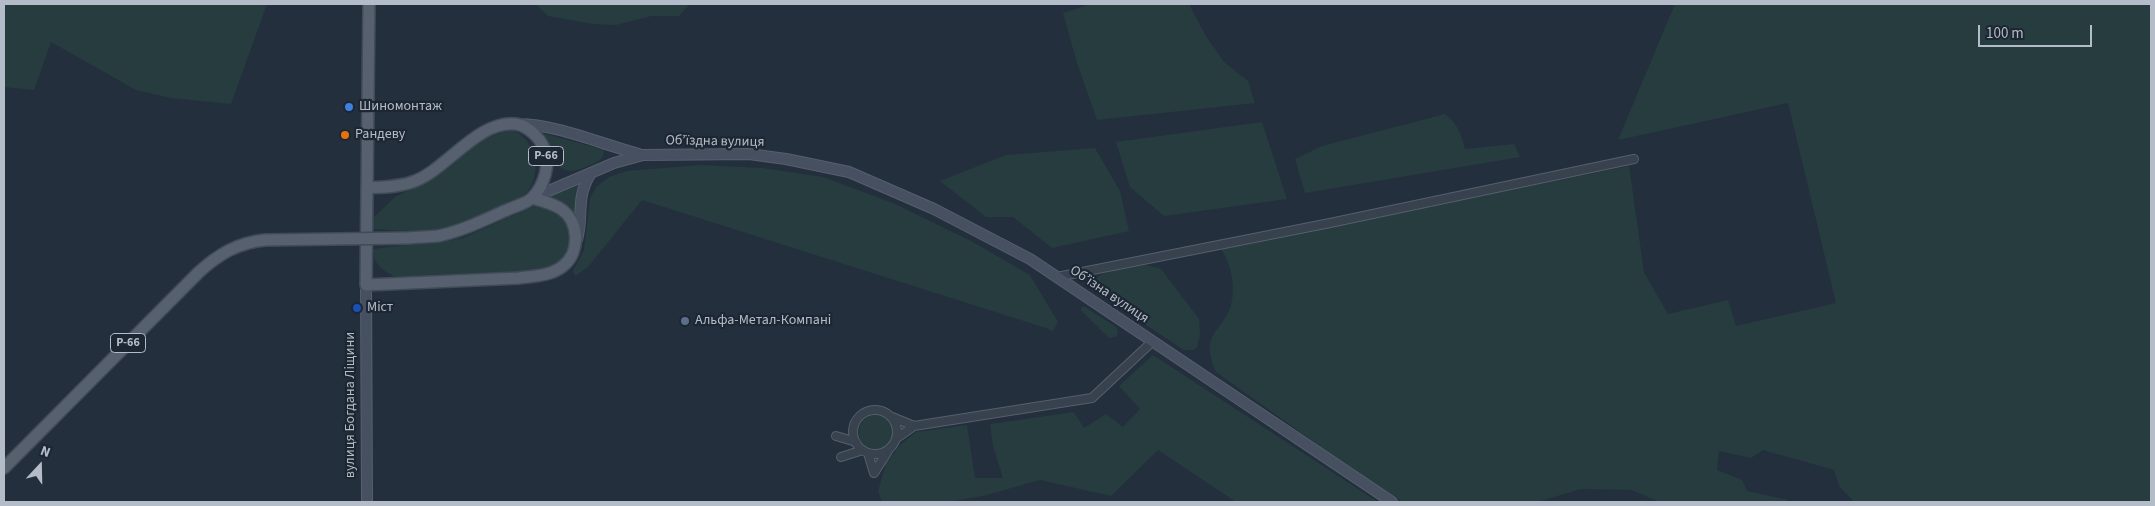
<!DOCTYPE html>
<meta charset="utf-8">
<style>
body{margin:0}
#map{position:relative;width:2155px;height:506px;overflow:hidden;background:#242f3e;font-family:"Source Sans 3",sans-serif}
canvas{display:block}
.frame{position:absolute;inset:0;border:5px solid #b4bcc9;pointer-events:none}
.north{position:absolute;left:15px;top:441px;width:50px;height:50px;-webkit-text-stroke:4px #1d2633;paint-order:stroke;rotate:21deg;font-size:14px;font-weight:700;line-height:20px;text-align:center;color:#b4bcc9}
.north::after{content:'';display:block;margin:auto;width:18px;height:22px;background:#b4bcc9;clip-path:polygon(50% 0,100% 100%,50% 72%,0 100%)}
.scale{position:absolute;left:1978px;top:25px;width:114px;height:22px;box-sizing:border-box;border:2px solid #b4bcc9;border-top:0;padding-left:6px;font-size:15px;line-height:18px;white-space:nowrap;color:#b4bcc9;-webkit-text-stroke:4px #1d2633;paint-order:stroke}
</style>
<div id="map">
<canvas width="2155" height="506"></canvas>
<div class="frame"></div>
<div class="north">N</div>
<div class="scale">100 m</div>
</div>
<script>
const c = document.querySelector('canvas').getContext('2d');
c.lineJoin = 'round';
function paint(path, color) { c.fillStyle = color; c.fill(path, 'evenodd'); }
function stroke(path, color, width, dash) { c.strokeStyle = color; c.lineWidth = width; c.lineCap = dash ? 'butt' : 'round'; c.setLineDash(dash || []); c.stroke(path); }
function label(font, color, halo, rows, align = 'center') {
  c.font = font + ' "Source Sans 3",sans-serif'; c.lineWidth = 4.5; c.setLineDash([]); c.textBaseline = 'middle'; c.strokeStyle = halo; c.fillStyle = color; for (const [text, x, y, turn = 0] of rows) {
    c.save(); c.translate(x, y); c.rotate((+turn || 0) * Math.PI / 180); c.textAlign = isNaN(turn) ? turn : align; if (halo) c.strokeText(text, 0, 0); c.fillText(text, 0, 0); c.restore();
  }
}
const green = new Path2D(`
 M4 4H267L231 104 171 98 136 90 51 42 34 90 4 87Z
 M536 4H690L679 16H651L616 25 593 24 548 16Z
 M1091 4H1189L1206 36 1224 62 1248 81 1255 103 1097 120 1077 63 1063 13Z
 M1675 4H2151V502H1854L1839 486 1834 470 1763 450 1751 458 1719 451 1717 470 1742 480 1747 491 1788 500 1786 502H1659L1632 490 1581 489 1537 502H1402L1339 460 1216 372C1199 332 1222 334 1231 305 1236 286 1231 264 1221 249L1629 166 1644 272 1668 314 1728 300 1736 326 1836 303 1788 103 1618 140Z
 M1445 114C1458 124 1461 134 1465 149L1514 144 1520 157 1305 193 1295 159 1322 146Z
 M1262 122 1287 199 1164 216 1130 187 1116 142Z
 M510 129C524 134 532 145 535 160 537 170 534 184 527 192 517 205 453 228 436 230 414 232 392 230 370 229L373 218 395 197 418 186 480 141Z
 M542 133 604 150 603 157C598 163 590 165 583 168 554 179 552 154 542 133Z
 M1095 148 1120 191 1129 231 1052 248 1013 217H986L940 181 1006 155Z
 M700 165 763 168 823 177 893 203 971 241 1030 275 1058 322 1052 332 1049 329 642 200 588 267 575 276 573 271 584 250 590 198 596 187 609 177 627 171Z
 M578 183 577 223 560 202 547 196Z
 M536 205C567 205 570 229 570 253L548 271 399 278C385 273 373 265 373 249L414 244H430L463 238Z
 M1146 265 1161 269 1199 319 1200 335 1197 347 1194 350H1184L1099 294C1097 289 1094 285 1096 279 1100 271 1136 267 1146 265Z
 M1082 307H1085L1116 327 1118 332 1117 336 1109 338 1081 310Z
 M1153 355 1378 502H1236L1158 450 1111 496 1040 480 983 496 948 502H882L878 491 886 464 900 445 916 432 967 425 975 478H1003L993 446 990 424 1074 412 1084 428 1106 414 1123 427 1140 409 1119 386Z
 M859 432a17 17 0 1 1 34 0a17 17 0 1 1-34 0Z`);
const minor = new Path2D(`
 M1057 277 1330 223 1634 159
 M853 432a22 22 0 1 1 44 0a22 22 0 1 1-44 0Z
 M892 417 914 426 897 438
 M914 426 1092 398 1153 341
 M836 436 856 442
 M868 453 874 473 888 451
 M841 457 863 450`);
const secondary = new Path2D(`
 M518 124C556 124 601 144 639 154
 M532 198 614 163 643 155 749 154 786 159 849 172 934 209 1030 259 1392 502
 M577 240C584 215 575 198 591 173
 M366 285 367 502`);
const primary = new Path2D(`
 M369 4 366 285 519 278C533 276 551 276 563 266 581 252 579 221 561 209 552 203 542 201 532 198
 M367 188C383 187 400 187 415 181 448 168 478 120 516 124 528 126 539 137 544 148 551 164 544 185 533 197 528 203 516 206 509 209 486 219 463 231 438 236 429 237 418 237 408 238
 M4 468 199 272C219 254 237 243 265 240`);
const primaryBridge = new Path2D(`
 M265 240 408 238`);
const markers = [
 [349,107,5,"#3f7fe0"],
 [345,135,5,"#e8710a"],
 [357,308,5,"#1a4fb4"],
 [685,321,5,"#5c6f8a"]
];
const shields = [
 [546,156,35],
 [128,343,35]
];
const shieldNames = [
 ["Р-66",546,156],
 ["Р-66",128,343]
];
const poiNames = [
 ["Шиномонтаж",359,107],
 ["Рандеву",355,135],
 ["Міст",367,308],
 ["Альфа-Метал-Компані",695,321]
];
const streetNames = [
 ["Об’їздна вулиця",715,142,1],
 ["Об’їзна вулиця",1109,295,34],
 ["вулиця Богдана Ліщини",351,405,-90]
];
paint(green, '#263c3f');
stroke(minor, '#565f6c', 10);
stroke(secondary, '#565f6c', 12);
stroke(primary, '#414a57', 14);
stroke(minor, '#38414e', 8);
stroke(secondary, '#465061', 10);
stroke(primary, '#56606e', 11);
stroke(primaryBridge, '#414a57', 14, []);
stroke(primaryBridge, '#56606e', 11);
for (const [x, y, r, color] of markers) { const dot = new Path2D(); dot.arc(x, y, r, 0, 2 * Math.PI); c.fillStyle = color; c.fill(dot); stroke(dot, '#1d2633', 2); }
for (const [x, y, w] of shields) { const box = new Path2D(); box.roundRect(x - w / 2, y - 9.5, w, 19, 4); c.fillStyle = '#1d2633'; c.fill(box); stroke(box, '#b4bcc9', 1); }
label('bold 12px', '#b4bcc9', null, shieldNames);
label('14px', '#b4bcc9', '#1d2633', poiNames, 'left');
label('14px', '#b4bcc9', '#1d2633', streetNames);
</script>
